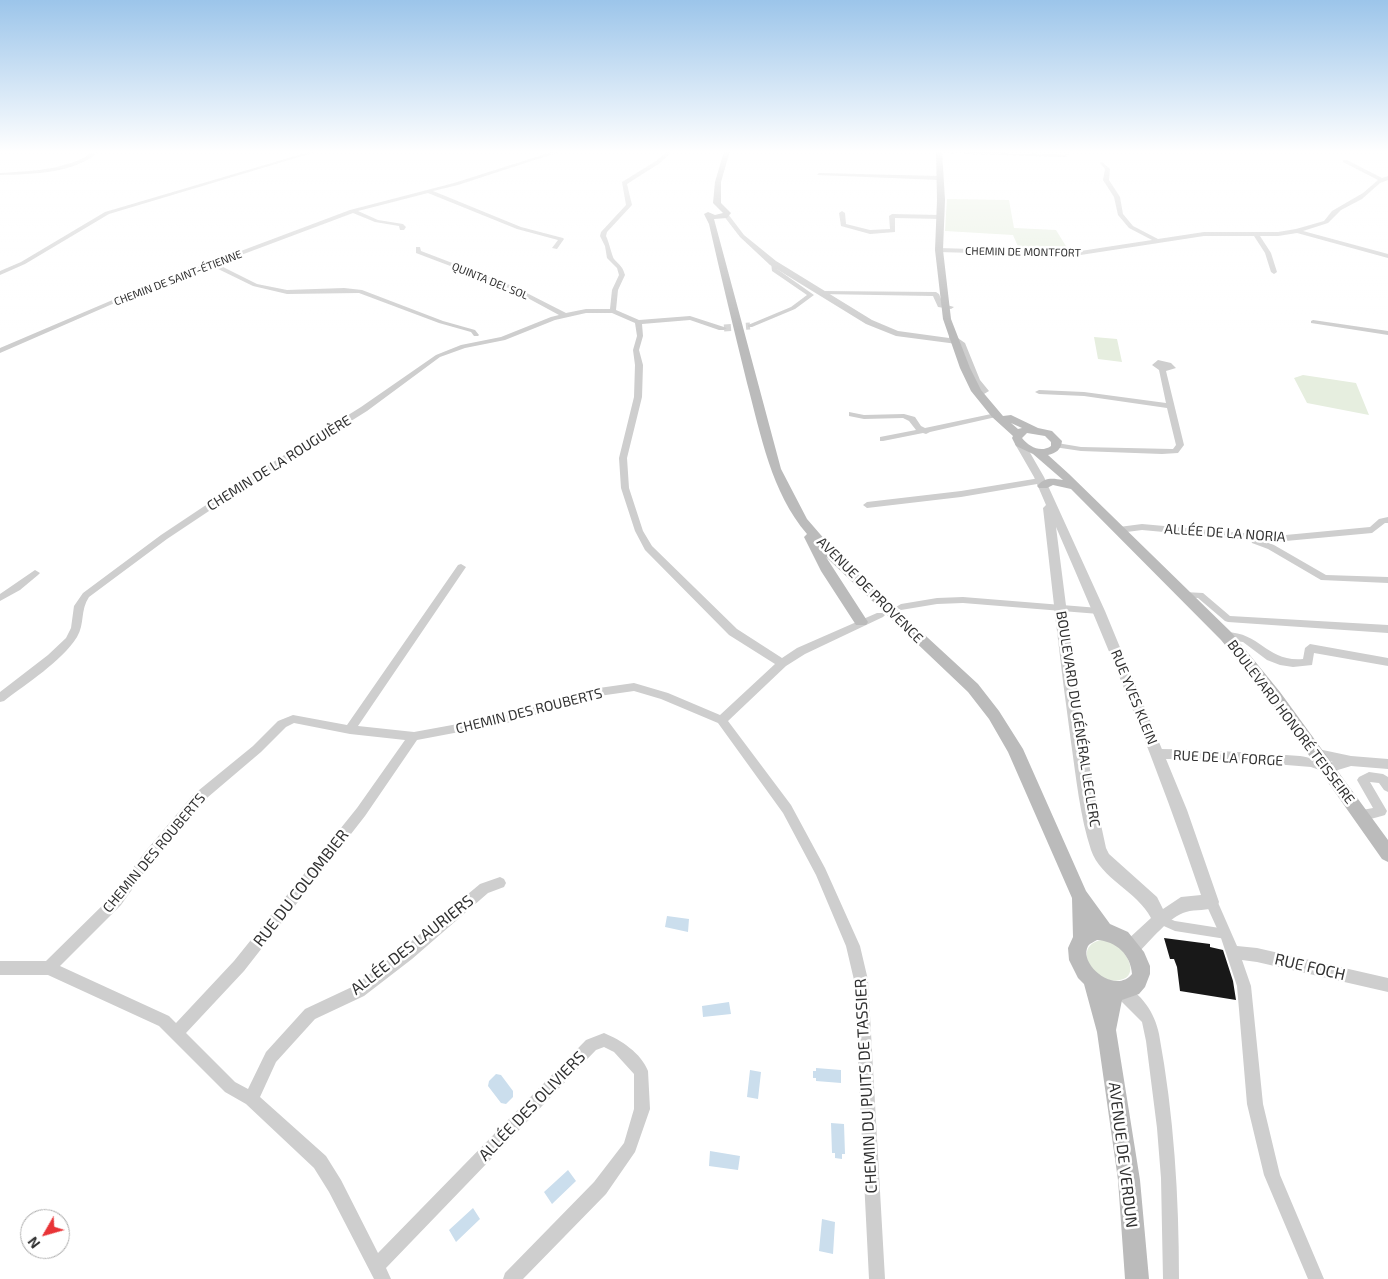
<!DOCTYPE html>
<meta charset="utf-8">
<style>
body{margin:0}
#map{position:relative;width:1388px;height:1279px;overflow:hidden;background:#fff;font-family:"Exo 2",sans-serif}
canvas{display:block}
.north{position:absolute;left:20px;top:1209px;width:50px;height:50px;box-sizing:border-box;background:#fff;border:1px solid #adadad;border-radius:50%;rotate:232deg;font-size:14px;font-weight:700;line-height:20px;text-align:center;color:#313131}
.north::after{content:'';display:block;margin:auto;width:18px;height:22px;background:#e83336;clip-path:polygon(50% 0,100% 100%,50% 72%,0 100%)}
</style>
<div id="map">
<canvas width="1388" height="1279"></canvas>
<div class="north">N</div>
</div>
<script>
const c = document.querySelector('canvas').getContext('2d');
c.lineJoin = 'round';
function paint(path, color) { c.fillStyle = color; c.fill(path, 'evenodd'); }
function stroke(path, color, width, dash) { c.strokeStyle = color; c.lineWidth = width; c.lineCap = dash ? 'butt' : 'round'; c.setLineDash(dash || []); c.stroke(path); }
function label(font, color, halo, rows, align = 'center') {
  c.font = font + ' "Exo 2",sans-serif'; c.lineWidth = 5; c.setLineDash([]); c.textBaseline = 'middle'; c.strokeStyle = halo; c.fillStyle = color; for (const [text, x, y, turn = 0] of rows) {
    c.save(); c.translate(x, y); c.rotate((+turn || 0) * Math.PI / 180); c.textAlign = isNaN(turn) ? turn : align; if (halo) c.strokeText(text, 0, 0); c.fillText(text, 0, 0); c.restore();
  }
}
const green = new Path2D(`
 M947 151H1071L1069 155Z
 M947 199 1009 200 1014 228 1056 230 1069 251H1020L1013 235 945 231Z
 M1094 337 1117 339 1122 362 1098 359Z
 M1303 375 1356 383 1369 415 1307 403 1294 378Z
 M1101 940C1107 941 1111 942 1116 945 1127 952 1140 976 1120 980 1096 986 1070 947 1101 940Z`);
const water = new Path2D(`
 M667 916 689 919 688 932 665 927Z
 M729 1002 731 1014 703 1017 702 1006Z
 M816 1068 841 1070V1083L816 1081V1078H813V1071H816Z
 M750 1070 761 1072 758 1099 747 1097Z
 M496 1074 501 1075 513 1091V1097L506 1104 501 1103 488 1086 489 1081Z
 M831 1123 844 1124 845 1154H842V1159L835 1158V1153H832Z
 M710 1151 740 1156 738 1170 709 1166Z
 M568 1170 576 1181 552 1204 544 1192Z
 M473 1208 480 1219 456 1242 449 1230Z
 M822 1219 835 1222 833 1254 819 1251Z`);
const building = new Path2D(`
 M1164 938 1210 944V947L1223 950 1233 981 1236 1000 1180 991 1177 967 1174 959H1170Z`);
const minorTunnel = new Path2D(`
 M724 328 750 326`);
const pedestrian = new Path2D(`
 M1160 915 1175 921 1226 929 1229 931 1231 934 1229 937 1226 939 1175 931 1157 923 1155 920 1157 917Z`);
const minor = new Path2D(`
 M95 151H100C74 174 33 174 0 175V173C33 171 67 170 95 151Z
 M312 151H319L109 214 25 264 0 275V271L21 262 105 212Z
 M555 151H562L458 185 433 191 521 227 563 238 564 239 557 249 552 248 558 240 517 229 428 193 358 211 378 220 403 224 406 227 404 230H400L399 226 375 222 353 213 217 264 257 284 287 290 344 288 362 290 443 321 475 330 479 335 478 336H474L471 332 439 323 359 293 287 294 253 286 212 266 133 295 0 353V348L129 293 350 210 454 183Z
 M668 151H673L660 163 627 184 632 205 607 232 606 236C609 242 612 256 614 259 620 266 622 265 625 275L618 290 616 310 639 320 690 316 727 328 724 330H719L690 320 642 324 643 336 639 350 643 365 642 397 627 458 629 488 643 531 652 546 737 629 782 658 797 648 877 613H883L885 615 883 617 805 654 786 666 728 721 791 805 825 868 860 946 868 980 885 1279H869L854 980 846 946 816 875 783 813 718 723 661 699 634 691 599 696 507 723 417 740 365 816 244 971 186 1033 235 1082 248 1089 266 1052 305 1009 354 986 402 949 480 884 500 877 504 879 506 883 504 887 488 893 412 959 364 996 315 1019 276 1062 260 1097 326 1156 341 1180 378 1253 586 1040 604 1033C621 1040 641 1053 648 1071L650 1109 635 1152 606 1194 523 1279H503L505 1273 594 1182 624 1143 634 1109V1074L614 1052 604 1047 596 1050 386 1268 391 1279H374L329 1192 314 1168 246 1104 225 1092 159 1026 48 975H0V961H46L111 897 145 852 193 795 253 746 278 721 293 715 347 725 458 565 461 564 466 567 358 726 414 732 507 715 599 688 634 683 668 693 720 715 775 664 729 635 645 550 635 531 621 488 619 458 634 397 635 365 633 350 637 336 635 323 612 313H586L555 320 505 340 465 348 440 357 367 411 236 493 167 539 89 597C80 610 85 624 77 637 61 662 27 683 4 701L0 702V692L48 655 66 638 71 628 74 606 83 593 161 535 230 489 361 407 436 355 461 345 501 337 551 317 559 315 511 289 416 253V247H420L421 251 515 287 566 313 586 309H610L612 290 619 275 617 268 607 258 605 246 600 236 601 232 626 205 622 182 656 161ZM294 723 350 734 405 740 357 808 234 961 176 1023 169 1016 60 966 121 905 153 860 201 803 261 752 286 727Z
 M938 151 1065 155 1067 156 1065 157 939 153 937 152Z
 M1343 160H1347L1382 178 1388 176V180L1380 183 1362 199 1341 210 1328 223 1303 231 1388 254V258L1297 233 1278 236H1260L1271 253 1277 272 1274 274 1271 272 1265 253 1254 236H1204L1074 256 939 252 936 250 939 248 1074 252 1152 240 1129 228 1118 215 1114 197 1103 180 1105 169 1100 163 1102 162 1110 169 1109 180 1120 197 1123 214 1133 226 1158 239 1204 232H1278L1296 229 1324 221 1332 211 1363 193 1378 180 1343 162Z
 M819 173 940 176 943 178 940 180 817 175Z
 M842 211 845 213 846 224 870 230 890 229 889 216 892 214 941 215 944 217 941 219 895 218V232L870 234 841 226 839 213Z
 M771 262H775L777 269 814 295 795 309 752 327H748V325L791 307 807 295 772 271Z
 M822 291 936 292 939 294 943 304 954 307 951 309 938 307 933 296 820 294V292Z
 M1313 320 1388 331V335L1311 323V321Z
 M1158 360 1171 363 1176 368 1166 371 1184 445 1178 453 1162 454 1081 451 1054 447 1053 445 1057 443 1081 447 1173 449 1176 445 1167 408 1084 396 1039 394 1035 392 1039 390 1084 392 1166 403 1159 370 1152 365Z
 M849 412 864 415 904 414 915 417 921 426 925 428 996 413 1000 415 996 417 930 432 926 434 923 433 883 441H880V437L916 430 909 421 903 418 864 419 849 416Z
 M1040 478 1043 479V483L961 497 867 508 863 505 867 502 961 491Z
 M1388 517V523H1385L1372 533 1275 542 1263 541 1274 545 1326 575 1388 577V583L1321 580 1268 549 1252 543 1251 540 1142 530 1119 533 1115 530 1119 527 1142 524 1275 536 1370 527 1379 519Z
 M35 570 40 573 38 575 20 590 0 601V594Z
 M1184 592 1203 593 1230 616 1388 625V633L1228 622 1225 621 1198 598 1181 597 1179 595 1181 593Z
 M963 597 1099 608 1104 611 1099 614 963 603 937 604 901 610 896 607 901 604 937 598Z
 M1226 632C1262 633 1266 662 1303 659L1305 648 1310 644 1388 658V666L1314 653 1312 665 1293 667 1280 665 1267 660 1243 642 1222 639 1221 636 1222 633Z
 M1158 749C1206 749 1252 753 1300 756 1309 757 1326 764 1333 762L1314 757 1312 754 1314 751 1318 749 1351 756 1388 759V769L1351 766 1328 773 1311 767 1213 759H1158L1154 757 1152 754 1154 751Z
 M1369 772 1383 774 1388 777V792L1384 790 1379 783 1370 782 1387 811 1385 815C1377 817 1365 822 1357 819L1355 815 1357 811 1373 808 1357 780 1359 777Z
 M1211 896 1216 898 1237 946 1257 948 1388 978V992L1257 962 1242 960 1251 986 1263 1104 1280 1175 1324 1279H1308L1264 1175 1247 1104 1237 986 1220 935 1205 902 1206 898Z
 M1121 984C1141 992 1155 1013 1159 1034 1174 1115 1179 1197 1179 1279H1163L1161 1178 1157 1128 1146 1041 1142 1022 1116 996 1114 991 1116 986Z`);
const tertiary = new Path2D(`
 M724 214H728L744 235 776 261 872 320 898 331 949 338V335L952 334 965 343 980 380 989 391 984 394C968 388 963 359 957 344L896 336 866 324 770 265 740 237 723 215Z
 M1020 441 1025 444 1044 477 1105 611 1187 810 1219 902 1217 907C1207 911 1196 909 1186 912 1170 916 1149 942 1138 953L1132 955 1126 953 1124 947 1126 941 1151 918C1137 891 1101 879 1091 850 1080 817 1076 777 1071 742 1060 664 1052 586 1043 508L1046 505 1034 477 1015 444ZM1056 527C1109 648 1159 770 1201 895L1181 897 1163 909 1157 897 1109 854 1106 848C1082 743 1070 635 1056 527Z`);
const secondary = new Path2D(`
 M724 151H730L721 182V203L731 213 727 218 714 219 781 469 807 519 839 556 978 684 999 711 1023 749 1086 891 1110 924 1128 932 1144 952 1150 966V974L1145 987 1139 994 1122 1000 1116 1030 1140 1180 1149 1279H1125L1118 1180 1097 1032 1084 984 1078 978 1069 960 1068 948 1073 937 1072 898 1008 752 989 719 968 692 826 557 868 622 866 625H856L821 571 804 537 807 534C771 492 761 435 747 383 734 330 721 277 709 224L704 214 708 212 715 215 723 213 713 203 715 182ZM1097 940C1116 941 1131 955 1132 974 1115 995 1078 964 1088 946 1090 943 1094 942 1097 940Z
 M936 151H942L945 200 943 250 951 319 970 368 981 390 1003 416 1011 415 1038 428 1052 431 1062 441C1061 450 1056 453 1048 455L1069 474 1231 632 1280 692 1388 840V862L1382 859 1270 700 1221 640 1071 489 1053 485 1047 488H1039L1037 486C1045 477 1052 478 1063 480L1033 454 1016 446 1012 438 1013 436 992 417 971 391 960 368 943 319 935 250 937 200ZM1011 423 1022 428 1018 429ZM1027 433 1045 436 1051 442V446C1041 453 1029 447 1022 438Z`);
const farStreetnames = [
 ["CHEMIN DE MONTFORT",1023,252,1],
 ["CHEMIN DE SAINT-ÉTIENNE",178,278,-21],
 ["QUINTA DEL SOL",490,281,22]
];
const streetNames = [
 ["CHEMIN DE LA ROUGUIÈRE",279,463,-32],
 ["ALLÉE DE LA NORIA",1225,533,4],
 ["AVENUE DE PROVENCE",870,590,45],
 ["RUE YVES KLEIN",1134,697,68],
 ["CHEMIN DES ROUBERTS",529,711,-14],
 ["BOULEVARD DU GÉNÉRAL LECLERC",1078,719,81],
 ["BOULEVARD HONORÉ TEISSEIRE",1291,722,53],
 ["RUE DE LA FORGE",1228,758,3],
 ["CHEMIN DES ROUBERTS",154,853,-50]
];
const nearStreetnames = [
 ["RUE DU COLOMBIER",301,888,-52],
 ["ALLÉE DES LAURIERS",412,945,-38],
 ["RUE FOCH",1310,967,13],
 ["CHEMIN DU PUITS DE TASSIER",866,1086,-93],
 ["ALLÉE DES OLIVIERS",532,1106,-46],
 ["AVENUE DE VERDUN",1123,1155,83]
];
paint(green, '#e6eedf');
paint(water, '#cbdeed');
paint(building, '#181818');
stroke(minorTunnel, '#d6d6d6', 7, [7, 4]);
paint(pedestrian, '#cecece');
paint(minor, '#cecece');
paint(tertiary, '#cecece');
paint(secondary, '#bbb');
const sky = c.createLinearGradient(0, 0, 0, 330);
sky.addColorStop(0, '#9cc5ea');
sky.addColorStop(0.46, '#fff');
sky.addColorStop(1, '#ffffff00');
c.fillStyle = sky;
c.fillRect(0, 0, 1388, 330);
label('11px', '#313131', '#fff', farStreetnames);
label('14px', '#313131', '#fff', streetNames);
label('16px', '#313131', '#fff', nearStreetnames);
</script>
